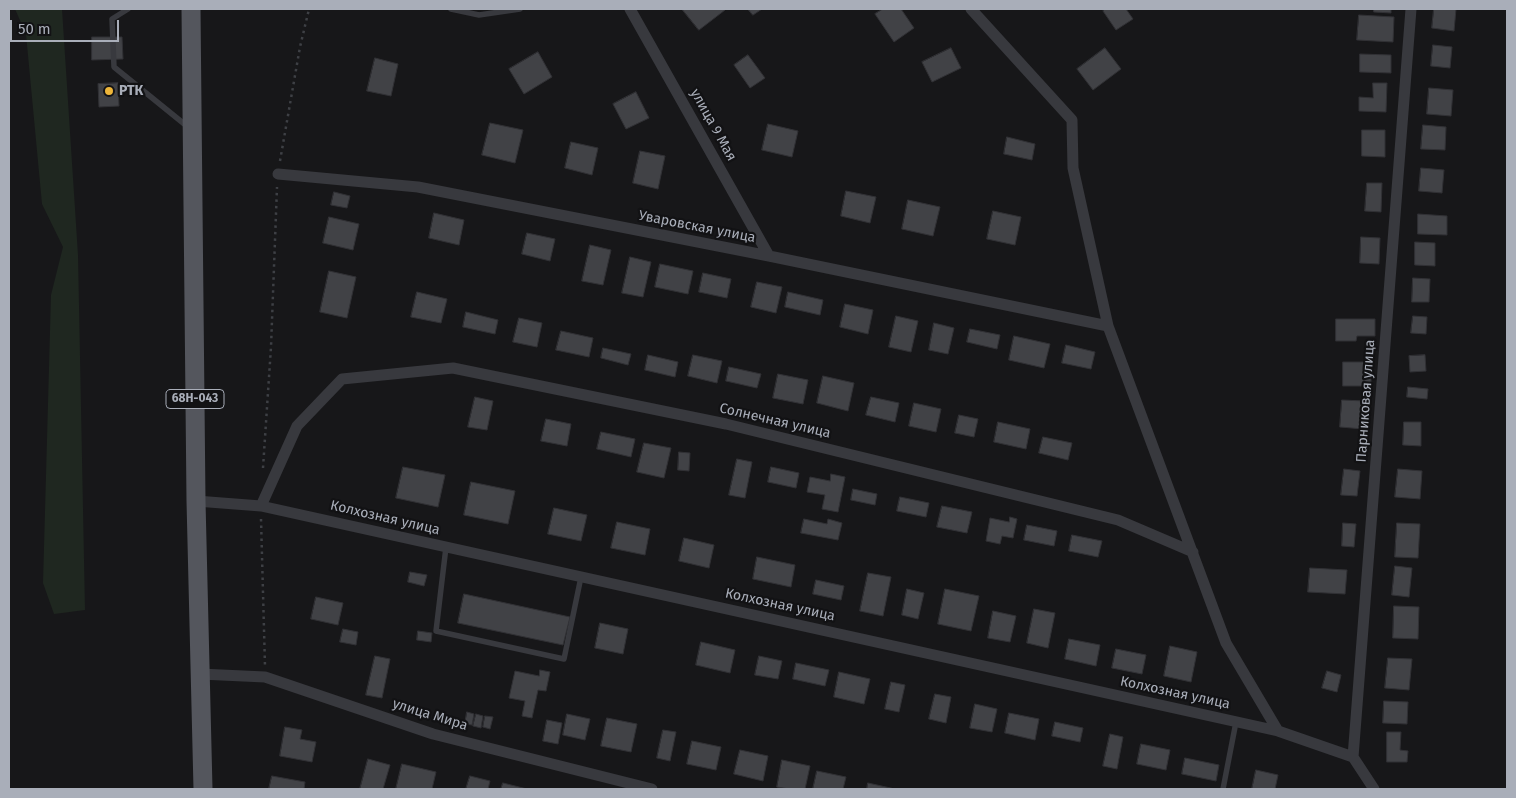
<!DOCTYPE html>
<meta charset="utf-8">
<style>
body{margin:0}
#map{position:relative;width:1516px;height:798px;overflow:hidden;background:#171719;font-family:"Fira Sans",sans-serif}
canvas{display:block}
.frame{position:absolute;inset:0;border:10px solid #a9aeb9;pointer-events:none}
.scale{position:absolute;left:10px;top:20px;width:109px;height:22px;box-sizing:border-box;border:2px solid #a9aeb9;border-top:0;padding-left:6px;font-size:15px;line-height:18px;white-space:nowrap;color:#a9aeb9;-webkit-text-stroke:4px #121214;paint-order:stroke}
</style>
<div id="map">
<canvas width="1516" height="798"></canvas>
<div class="frame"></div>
<div class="scale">50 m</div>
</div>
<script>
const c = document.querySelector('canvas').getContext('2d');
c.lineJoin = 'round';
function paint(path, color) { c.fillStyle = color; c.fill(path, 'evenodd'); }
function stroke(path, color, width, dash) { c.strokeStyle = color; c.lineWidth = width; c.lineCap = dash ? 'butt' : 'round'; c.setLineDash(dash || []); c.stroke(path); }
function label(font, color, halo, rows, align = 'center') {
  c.font = font + ' "Fira Sans",sans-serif'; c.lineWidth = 4.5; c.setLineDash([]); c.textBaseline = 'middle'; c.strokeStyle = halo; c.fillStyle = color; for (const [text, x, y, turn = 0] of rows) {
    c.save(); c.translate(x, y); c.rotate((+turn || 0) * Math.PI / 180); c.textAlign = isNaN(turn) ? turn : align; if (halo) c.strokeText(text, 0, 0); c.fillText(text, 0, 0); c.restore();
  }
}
const green = new Path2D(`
 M15 9H62L78 255 85 610 54 614 43 583 51 295 63 247 42 204 26 34Z`);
const building = new Path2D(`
 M682 9H723L725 10 699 30Z
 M748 9H762L753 15Z
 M883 9H901L914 28 894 42 875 14Z
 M1105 9H1126L1133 19 1116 30 1103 11Z
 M1374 9H1391V13L1374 12Z
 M1434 9H1456L1454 31 1432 28Z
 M1359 15 1394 17 1393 42 1357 40Z
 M92 37H122L123 59 92 60Z
 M1433 45 1452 47 1450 68 1431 66Z
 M951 48 961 68 932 82 922 62Z
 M1105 48 1121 69 1093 90 1077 69Z
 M538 52 552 77 524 94 509 69Z
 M1360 54 1391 55V73L1360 72Z
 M748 55 765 78 750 88 734 65Z
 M375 58 398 64 391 96 367 91Z
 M118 83 119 106 99 107 98 84Z
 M1373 83H1387L1386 112 1359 111V97L1373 98Z
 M1429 88 1453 90 1451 116 1427 114Z
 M636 92 649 118 626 129 613 104Z
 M490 123 523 130 515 163 482 155Z
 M768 124 798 131 792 157 762 150Z
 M1423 125 1446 127 1445 150 1421 149Z
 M1362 130H1385V157L1362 156Z
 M1007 137 1035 144 1032 160 1004 154Z
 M571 142 598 148 592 175 565 168Z
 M640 151 665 156 658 189 633 183Z
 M1421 168 1444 170 1442 193 1419 191Z
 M1367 183H1382L1381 212 1365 211Z
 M846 191 876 197 870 223 841 216Z
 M334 192 350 196 347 208 331 205Z
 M908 200 940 207 933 236 902 229Z
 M993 211 1021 217 1015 245 987 239Z
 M434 213 464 220 459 245 429 238Z
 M1418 214 1447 216V235L1418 234Z
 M329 217 359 224 353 250 323 243Z
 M527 233 555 239 550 261 522 254Z
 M1361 237 1380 238 1379 264 1360 263Z
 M1415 242 1435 243V266L1415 265Z
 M590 245 611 250 603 285 582 281Z
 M630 257 651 262 643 297 622 293Z
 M660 264 693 271 688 294 655 287Z
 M329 271 356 277 347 318 320 312Z
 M703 273 731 279 727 298 699 292Z
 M1413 278 1430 279 1429 302H1412Z
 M757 282 782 287 776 313 751 307Z
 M417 292 447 299 441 323 411 317Z
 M788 292 823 300 820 315 785 307Z
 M845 304 873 310 868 334 840 327Z
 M466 312 498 320 495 334 463 327Z
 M896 316 918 321 911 352 889 347Z
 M1413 316 1427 317 1426 334 1411 333Z
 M519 318 542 323 537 347 513 342Z
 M1336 319H1375V336H1357L1356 341H1336Z
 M934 323 954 328 948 354 929 350Z
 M970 329 1000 335 997 349 967 342Z
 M561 331 593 338 589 357 556 350Z
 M1014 336 1050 344 1044 368 1009 360Z
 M1066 345 1095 352 1091 369 1062 363Z
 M603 348 631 354 628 365 601 358Z
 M648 355 678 362 675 377 645 370Z
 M693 355 722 361 717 383 688 376Z
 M1425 355 1426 371 1410 372 1409 356Z
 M1343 362H1371V386H1343Z
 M729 367 761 374 757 388 726 381Z
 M778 374 808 380 803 404 773 398Z
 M823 376 854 383 848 411 817 403Z
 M1408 387 1428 389 1427 399 1407 397Z
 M475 397 493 401 487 430 468 427Z
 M871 397 899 403 895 422 866 415Z
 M1342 400 1365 401 1363 429 1340 427Z
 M914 403 941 409 936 432 909 426Z
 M959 415 978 419 974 437 955 433Z
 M546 419 571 424 567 446 541 441Z
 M998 422 1030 429 1026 449 994 442Z
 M1404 422H1421V446L1403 445Z
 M601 432 635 439 631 457 597 449Z
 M1043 437 1072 443 1068 460 1039 453Z
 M644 443 671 448 664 478 637 472Z
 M679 452 690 453 689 471 678 470Z
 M737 459 752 462 745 498 729 495Z
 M403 467 445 475 438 507 396 498Z
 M771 467 799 473 796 488 768 482Z
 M1344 469 1360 471 1357 496 1341 495Z
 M1398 469 1422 471 1420 499 1395 497Z
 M831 474 845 477 838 512 822 509 825 495 807 492 810 477 830 481Z
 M471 482 515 491 508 524 464 515Z
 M853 489 877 494 875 505 851 500Z
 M900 497 929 503 926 517 897 511Z
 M942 506 972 512 967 533 937 527Z
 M554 508 587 515 581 541 548 534Z
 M1010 517 1017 519 1013 538 1002 536 1000 544 986 541 990 518 1009 522Z
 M804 519 827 524 828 519 842 523 838 540 801 533Z
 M617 522 650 529 645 555 611 548Z
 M1343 523 1356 524 1354 547 1342 546Z
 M1397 523 1420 524 1418 558 1395 557Z
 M1027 525 1057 531 1054 546 1024 540Z
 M1072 535 1102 541 1098 557 1069 551Z
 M684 538 714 545 709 568 679 561Z
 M757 557 795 565 791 587 753 579Z
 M1395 566 1412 568 1409 597 1392 595Z
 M1310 568 1347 570 1345 594 1308 592Z
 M410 572 427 575 424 586 408 582Z
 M868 573 891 577 883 616 860 611Z
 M816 580 844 586 841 600 813 594Z
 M907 589 924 593 918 619 902 615Z
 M945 589 979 596 971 631 938 624Z
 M464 594 570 617 563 645 458 623Z
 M316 597 343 603 338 625 311 619Z
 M1394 606 1419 607 1418 639 1393 638Z
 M1034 609 1055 613 1048 648 1027 643Z
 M993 611 1016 616 1010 642 988 638Z
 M600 623 628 629 623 654 595 648Z
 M343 629 358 632 356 645 340 642Z
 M418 631 432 633 431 642 417 640Z
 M1069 639 1100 645 1096 666 1065 659Z
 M701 642 735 650 730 673 696 665Z
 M1170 646 1197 652 1191 682 1164 676Z
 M1116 649 1146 655 1142 674 1112 668Z
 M375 656 390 659 382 698 366 695Z
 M759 656 782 661 778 679 755 675Z
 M1388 658 1412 659 1409 690 1385 688Z
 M796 663 829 670 825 686 793 679Z
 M540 670 550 672 546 691 538 690 532 718 522 716 525 701 509 698 515 671 539 676Z
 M1327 671 1341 675 1337 692 1322 688Z
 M839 672 870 679 864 704 834 697Z
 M891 682 905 685 899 712 885 709Z
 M935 694 951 697 946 723 929 719Z
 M1384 701 1408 702 1407 724 1383 723Z
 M975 704 997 709 992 732 970 728Z
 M467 712 474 714 472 725 465 724Z
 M1009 713 1039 719 1035 740 1005 733Z
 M476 714 483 716 481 728 473 726Z
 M567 714 590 719 585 740 563 735Z
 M485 716 493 717 490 729 483 727Z
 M607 718 637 724 631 752 601 746Z
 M547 720 562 723 558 744 543 741Z
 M1055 722 1083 728 1080 742 1052 736Z
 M285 727 302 730 300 739 316 742 312 762 280 756Z
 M663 730 676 732 670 761 657 758Z
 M1387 732H1401L1400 750 1408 751 1407 762H1387Z
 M1110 734 1123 737 1117 769 1103 766Z
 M692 741 721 747 716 770 687 764Z
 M1141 744 1170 750 1166 770 1137 764Z
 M740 750 768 756 763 781 734 774Z
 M1185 758 1219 765 1216 781 1182 774Z
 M368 759 390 765 383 789H360Z
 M782 760 810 766 805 789H789L777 787Z
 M402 764 436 772 432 789H396Z
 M1256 770 1278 775 1275 789H1252Z
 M817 771 846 777 843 789H813Z
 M272 776 305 782 304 789H269Z
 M470 776 490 781 488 789H466Z
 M503 783 527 789H501Z
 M868 783 895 789H867Z`);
const path = new Path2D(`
 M280 161 300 47 309 9
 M263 468 271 347 277 187
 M261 519 265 666`);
const lane = new Path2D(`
 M128 9 112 19 114 67 188 127
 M451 9 479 15 520 9
 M446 547 436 631 564 659 581 577
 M1223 789 1236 722`);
const street = new Path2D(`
 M630 9 769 256
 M971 9 1072 120 1073 168 1108 326 1226 643 1278 731
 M278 174 418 187 769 256 1108 326
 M196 501 261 506 1278 731 1353 757
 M261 506 297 426 342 379 453 368 726 424 1118 520 1193 552
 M200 674 265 677 433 734 652 789
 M1374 789 1353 757 1411 9`);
const primary = new Path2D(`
 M191 9 196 501 203 789`);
const markers = [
 [109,91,5,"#eeb63a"]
];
const shields = [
 [195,399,58]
];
const shieldNames = [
 ["68Н-043",195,399]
];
const poiNames = [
 ["РТК",119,91]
];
const streetNames = [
 ["улица 9 Мая",713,125,61],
 ["Уваровская улица",697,227,11],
 ["Парниковая улица",1366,401,-86],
 ["Солнечная улица",775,421,13],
 ["Колхозная улица",385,518,13],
 ["Колхозная улица",780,605,12],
 ["Колхозная улица",1175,693,12],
 ["улица Мира",430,715,17]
];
paint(green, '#1f2720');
paint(building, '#414246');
stroke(building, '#313135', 1);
stroke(path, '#3e4045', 2.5, [2.5, 4]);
stroke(lane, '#38393e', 5.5);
stroke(street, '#38393e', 11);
stroke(primary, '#54565d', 19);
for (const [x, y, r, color] of markers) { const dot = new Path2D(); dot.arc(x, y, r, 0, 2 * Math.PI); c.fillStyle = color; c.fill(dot); stroke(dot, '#121214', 2); }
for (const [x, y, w] of shields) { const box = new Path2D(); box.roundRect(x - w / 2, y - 9.5, w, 19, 4); c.fillStyle = '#121214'; c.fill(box); stroke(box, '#a9aeb9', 1); }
label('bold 12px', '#a9aeb9', null, shieldNames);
label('bold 14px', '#a9aeb9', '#121214', poiNames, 'left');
label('14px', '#a9aeb9', '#121214', streetNames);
</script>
